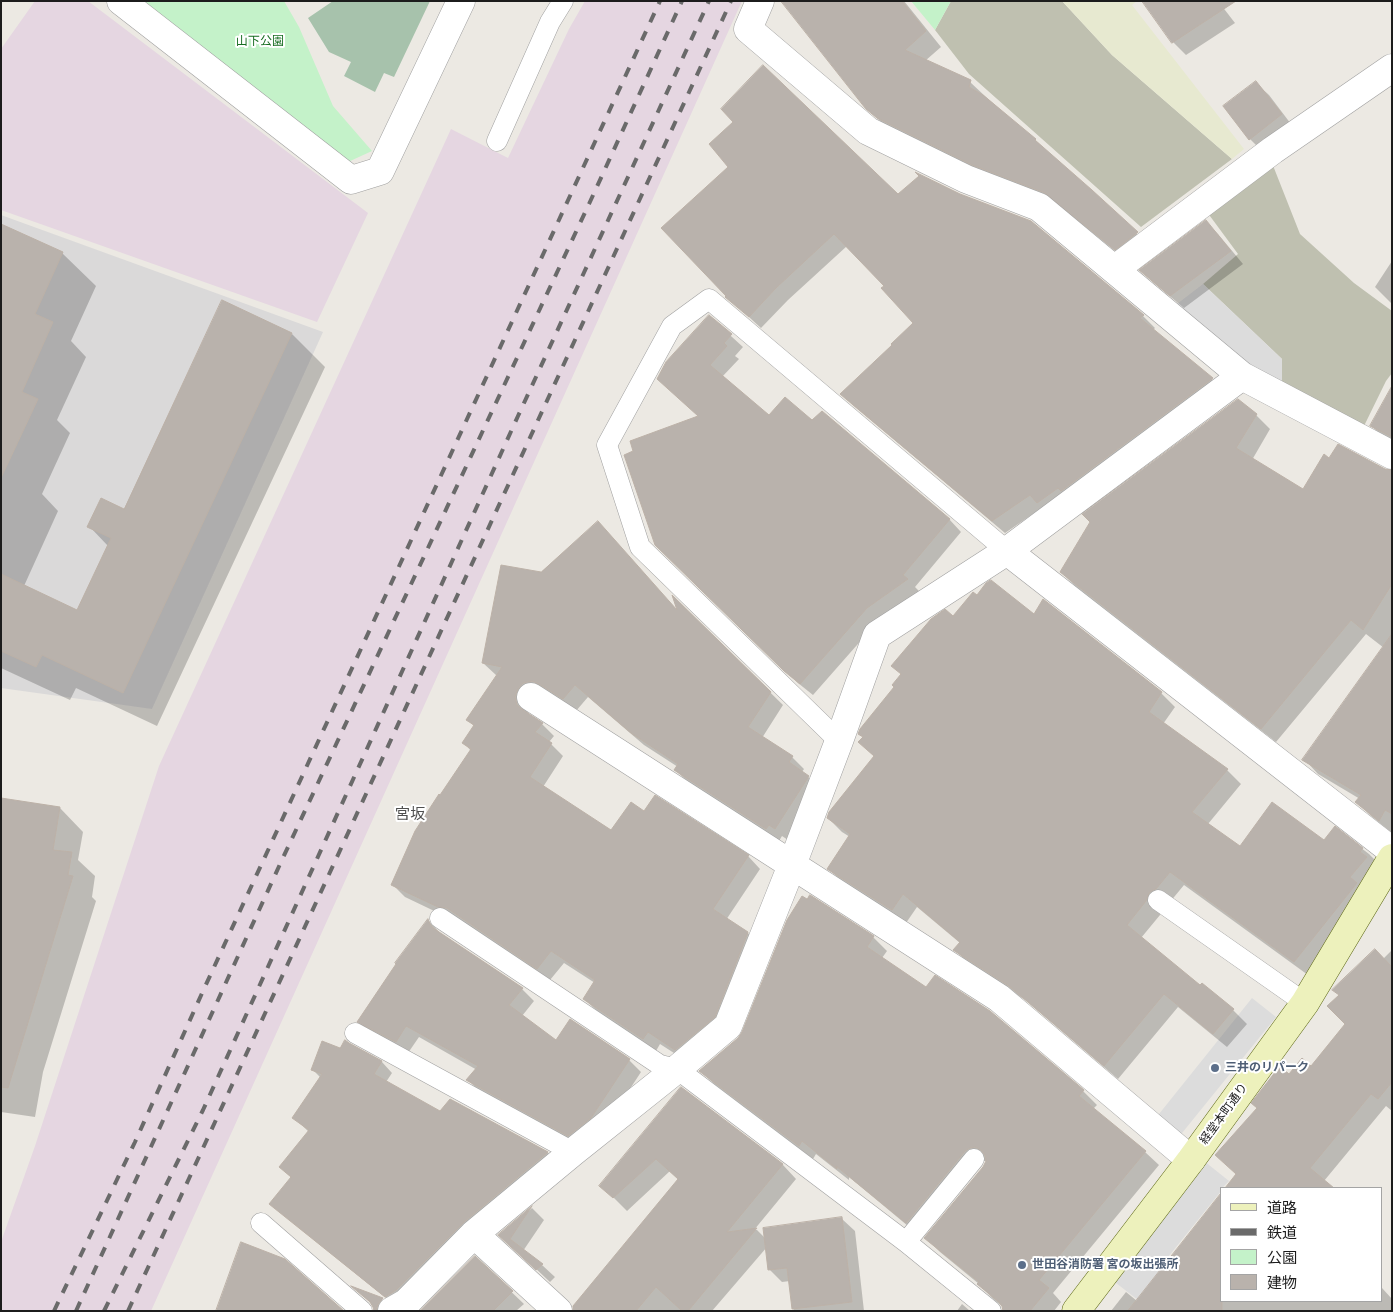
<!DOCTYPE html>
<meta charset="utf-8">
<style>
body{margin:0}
#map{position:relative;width:1393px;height:1312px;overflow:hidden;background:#ece9e3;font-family:"Fira Sans Condensed","Noto Sans JP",sans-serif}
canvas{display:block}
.frame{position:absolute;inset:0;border:2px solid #1c1c1c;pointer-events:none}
.legend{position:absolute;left:1220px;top:1187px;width:162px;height:115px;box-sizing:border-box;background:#fff;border:1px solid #a4a4a4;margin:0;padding:6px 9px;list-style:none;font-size:15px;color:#1c1c1c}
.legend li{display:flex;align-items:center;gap:10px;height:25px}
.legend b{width:25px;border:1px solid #a4a4a4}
</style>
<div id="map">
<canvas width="1393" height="1312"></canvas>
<div class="frame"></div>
<ul class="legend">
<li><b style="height:6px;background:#edf1bc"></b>道路</li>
<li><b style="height:6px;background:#6a6a6a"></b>鉄道</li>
<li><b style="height:14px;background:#c4f2c9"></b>公園</li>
<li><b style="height:14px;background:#b9b2ac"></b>建物</li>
</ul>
</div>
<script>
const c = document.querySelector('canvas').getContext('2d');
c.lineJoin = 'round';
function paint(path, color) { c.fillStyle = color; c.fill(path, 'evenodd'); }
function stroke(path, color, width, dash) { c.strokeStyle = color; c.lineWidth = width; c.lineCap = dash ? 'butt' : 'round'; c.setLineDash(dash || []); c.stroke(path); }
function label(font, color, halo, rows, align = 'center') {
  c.font = font + ' "Fira Sans Condensed","Noto Sans JP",sans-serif'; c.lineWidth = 4; c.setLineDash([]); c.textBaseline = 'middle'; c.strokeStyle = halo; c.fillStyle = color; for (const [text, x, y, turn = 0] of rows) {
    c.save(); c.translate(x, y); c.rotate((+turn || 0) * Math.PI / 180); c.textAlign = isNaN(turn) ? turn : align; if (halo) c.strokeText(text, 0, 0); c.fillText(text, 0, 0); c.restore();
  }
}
const residential = new Path2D(`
 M1 215 323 332 152 709 1 688Z`);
const industrial = new Path2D(`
 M35 1H88L368 213 317 322 1 210V49Z
 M585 1H742L151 1311H1V1242L35 1146 159 766 451 129 508 158 569 29Z`);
const construction = new Path2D(`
 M951 1H1062L1112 55 1232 159 1141 227 969 74 935 30Z
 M1272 163 1300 234 1354 283 1392 311V373L1386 381 1364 426 1282 385V359L1203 284 1238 254 1207 212Z`);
const farmland = new Path2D(`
 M1062 1H1137L1132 5 1244 149 1232 159 1112 55Z`);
const cemetery = new Path2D(`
 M333 1H430L394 77 384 73 375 92 344 76 351 62 329 52 308 18Z`);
const park = new Path2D(`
 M144 1H284L299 27 333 106 372 151 348 162Z
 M911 1H951L935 30Z`);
const parking = new Path2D(`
 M1203 284 1282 359V385L1251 367 1173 307Z
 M1252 998 1276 1017 1178 1138 1155 1119Z
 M1204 1161 1229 1181 1222 1188V1190L1160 1267 1198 1297 1152 1311 1111 1279Z`);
const shadow = new Path2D(`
 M783 1H904L941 47 925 61 970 82 986 97 1092 191 1152 248 1131 264 1062 208 989 180 883 124 867 108Z
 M1218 1 1235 23 1186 55 1173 42Z
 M1256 83 1269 95 1294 128 1263 152 1250 139Z
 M960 195 1030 222 1143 316 1155 328 1153 330 1212 379 1224 391 1050 514 1043 507 1005 533 854 406 842 394 915 323 886 286 847 246 788 300 761 328 727 297 898 196Z
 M1206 222 1218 234 1243 264 1184 308 1154 283 1141 270Z
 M1 233 62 253 96 286 71 341 86 357 57 420 70 433 42 494 58 511 24 586 77 611 108 546 89 526 124 511 292 334 325 367 157 726 76 688 70 700 1 668Z
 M1392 261V304L1375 287Z
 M709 316 743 347 735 356 739 359 722 377 769 417 812 422 949 519 961 532 915 587 920 592 879 620 813 695 798 683 656 544 700 417Z
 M1392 388V443L1385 440 1371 425Z
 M1256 415 1270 429 1252 460 1303 491 1329 459 1392 472V833L1371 816 1357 802 1360 799 1318 774 1304 759 1384 648 1366 634 1276 742 1075 586 1061 572Z
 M598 523 679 613 675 599 783 705 762 738 792 757 804 769 802 772 808 777 821 789 788 840 782 836 779 841 688 782 675 770 678 767 644 745 588 697 576 711 527 710 529 716 542 724 554 736 549 742 563 756 543 787 611 831 644 813 748 856 760 869 726 920 748 933 760 946 727 1029 688 1062 660 1044 656 1051 597 1011 584 999 595 983 564 963 550 980 451 919 405 897 393 885 440 797 471 751 464 743 475 727 468 720 498 676 496 675 483 663 541 574Z
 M977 596 1034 616 1161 693 1175 707 1163 724 1227 770 1241 784 1208 824 1241 848 1324 841 1335 828 1369 854 1383 868 1308 975 1184 885 1170 902 1162 907 1160 915 1141 938 1200 987 1202 985 1233 1010 1247 1024 1227 1047 1178 1007 1118 1079 1025 1000 969 964 955 950 960 943 917 907 906 923 842 882 829 869 850 837 842 832 828 818 875 757 860 742 953 618Z
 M1 799 60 808 83 832 78 860 95 876 92 897 96 901 43 1072 35 1117 1 1112Z
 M810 896 873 937 887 951 882 958 926 988 989 1012 1083 1091 1097 1105 1093 1109 1145 1152 1159 1165 1053 1293 1061 1302 1054 1311H1004L1003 1307 992 1298 979 1284 940 1252 926 1238 984 1167 987 1161H984L978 1165 920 1236 849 1177V1180L816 1154 813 1159 714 1084 701 1071 739 1039Z
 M429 921 441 934 522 989 534 1001 522 1016 556 1042 629 1060 641 1072 603 1130 581 1147 480 1092 468 1080 477 1070 419 1037 408 1053 371 1034 359 1022Z
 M1392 950V1111L1386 1106 1324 1181 1331 1188H1226L1237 1174 1289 1076 1311 1067 1347 1024 1383 959Z
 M349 1044 382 1062 392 1073 386 1082 440 1112 451 1100 548 1153 558 1164 397 1307 282 1214 271 1204 292 1178 280 1167 309 1132 294 1118 321 1078 312 1069Z
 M681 1089 783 1165 796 1179 754 1230H757L766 1239 842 1219 855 1231 864 1311H795L793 1309 790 1281 782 1282 769 1269 767 1247 712 1311H579L679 1180 670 1171 627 1211 601 1185Z
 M532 1208 544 1220 523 1251 542 1265 555 1277 550 1282 500 1235Z
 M475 1257 524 1304 516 1311H422Z
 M1382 1288 1392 1299V1311H1111L1126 1292 1137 1301H1382Z
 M356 1289 382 1299 394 1311H375L373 1305Z
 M962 1304 970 1311H957Z`);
const building = new Path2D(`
 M781 1H902L926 31 905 50 971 80 969 87 983 95 1036 139 1035 140 1092 190 1138 232 1115 250 1045 193 972 165 877 118 866 109Z
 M1142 1H1236L1172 43Z
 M763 65 898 194 919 176 915 172 960 194 1031 221 1144 315 1140 318 1213 378 1061 491 1058 488 1037 503 1030 495 992 521 840 394 892 345 891 344 913 323 881 288 884 286 834 234 776 288 749 317 725 297 726 296 661 228 728 167 709 144 733 122 721 109Z
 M1256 81 1282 114 1249 140 1223 106Z
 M1206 220 1231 251 1170 296 1139 270Z
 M1 224 63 252 35 314 53 322 22 392 38 399 1 478Z
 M222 300 292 333 123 693 42 655 36 667 1 651V574L77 610 111 538 87 527 101 498 124 509Z
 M709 315 732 334 724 343 727 346 710 365 769 415 785 397 812 420 822 411 950 519 903 575 908 579 867 608 800 684 784 671 655 545 624 455 633 451 630 441 698 416 657 379 666 362Z
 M1392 386V437L1370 426Z
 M1238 399 1257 414 1236 448 1303 489 1324 454 1329 458 1338 444 1385 469 1392 470V584L1363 630 1351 620 1261 729 1060 572 1090 522 1082 514Z
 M598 521 677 610 672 595 771 692 748 727 793 756 789 762 809 776 775 829 769 825 766 829 674 770 678 764 631 733 575 685 563 699 539 684 532 681 523 683 518 689 515 697 517 705 523 710 543 723 535 732 552 743 530 777 611 830 631 802 644 811 655 795 749 855 713 909 748 932 715 1017 675 1050 648 1032 643 1039 583 999 595 980 551 951 537 969 447 908 438 907 391 885 415 831 439 794 440 795 471 749 462 743 474 725 466 720 502 667 482 663 501 565 541 572Z
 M991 580 1034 614 1043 599 1162 692 1149 712 1228 769 1192 812 1240 846 1272 802 1324 840 1335 826 1363 848 1360 852 1367 857 1350 877 1357 883 1294 962 1170 872 1156 889 1153 890 1149 893 1146 901 1127 925 1200 985 1202 983 1234 1009 1213 1034 1164 994 1104 1066 1009 986 953 950 960 942 903 894 892 910 827 869 850 834 827 818 829 812 874 756 858 742 863 737 858 734 860 729 894 687 892 685 901 674 891 666 931 619 945 609 953 616 973 592 977 595 986 583Z
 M1392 634V814L1385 810 1379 821 1355 802 1361 795 1302 760Z
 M1 798 60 807 53 850 72 852 68 875 73 876 8 1088 1 1087Z
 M810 895 874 936 867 947 926 987 935 975 990 1011 1084 1090 1079 1096 1146 1151 1039 1280 1049 1288 1030 1311H1003L1002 1306 999 1302 977 1284 979 1282 924 1238 983 1167 986 1161 985 1155 981 1150 975 1147 970 1148 965 1151 906 1223 836 1166 837 1169 802 1141 799 1146 699 1071 738 1038 742 1032 787 920 802 896 807 899Z
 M428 919 430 924 433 928 523 988 509 1005 556 1040 570 1019 630 1059 591 1118 568 1136 466 1080 478 1066 406 1026 396 1042 357 1022 396 964 395 963Z
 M1375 949 1392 967V1082L1378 1099 1371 1094 1310 1168 1334 1188H1225L1236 1174 1215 1155 1257 1108 1251 1103 1280 1066 1289 1074 1302 1058 1311 1066 1345 1024 1327 1006 1339 995 1332 990Z
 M345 1040 349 1043 382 1061 374 1074 440 1111 450 1099 548 1152 464 1222 396 1290 385 1297 269 1204 291 1177 279 1167 309 1130 292 1118 322 1074 311 1070 322 1041 340 1048Z
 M681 1087 783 1164 727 1232 757 1228 688 1311H682L656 1287 636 1311H573V1306L678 1179 656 1159 613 1198 599 1186Z
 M1222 1192V1311H1128Z
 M532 1206 510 1239 543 1264 536 1270 498 1235Z
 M842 1217 852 1302 792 1309 787 1268 768 1270 763 1228Z
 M241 1242 285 1259 344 1311H216Z
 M475 1256 513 1291 493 1311H420Z
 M351 1286 383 1298 378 1304 376 1311H374L373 1307 370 1302Z`);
const service = new Path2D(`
 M497 141 550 22 563 1
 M839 741 640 547 607 445 672 326 709 299 1007 551
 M1158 900 1305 1003
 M440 918 660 1065 677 1069 906 1242
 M355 1033 573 1152
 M974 1159 906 1242 991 1311
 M261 1223 362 1311`);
const minor = new Path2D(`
 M121 1 351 180 380 171 461 1
 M760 1 748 29 868 131 966 179 1039 207 1242 376 1392 455
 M1115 269 1273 150 1392 68
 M1007 551 1392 851
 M531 697 999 998 1191 1160
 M474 1234 558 1311
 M392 1311 406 1303 474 1234 573 1152 677 1069 728 1026 792 865 839 741 877 635 1007 551 1242 376`);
const secondary = new Path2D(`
 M1076 1311 1191 1160 1305 1003 1392 858`);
const rail = new Path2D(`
 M54 1311 135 1142 203 991 660 1
 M76 1311 281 862 589 204 682 1
 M104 1311 203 1110 518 416 709 1
 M128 1311 731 1`);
const markers = [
 [1215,1068,5,"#5c6f8a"],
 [1022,1265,5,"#5c6f8a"]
];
const parkNames = [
 ["山下公園",260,42]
];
const serviceNames = [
 ["三井のリパーク",1225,1068],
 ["世田谷消防署 宮の坂出張所",1032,1265]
];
const streetNames = [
 ["経堂本町通り",1224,1114,-54]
];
const quarterNames = [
 ["宮坂",410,815]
];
paint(residential, '#dad9d9');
paint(industrial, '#e5d6e1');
paint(construction, '#bfc0b0');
paint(farmland, '#e7e9d0');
paint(cemetery, '#a7c2ac');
paint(park, '#c4f2c9');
paint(parking, '#dcdcdc');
paint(shadow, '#0003');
paint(building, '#b9b2ac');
stroke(building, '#bcb1a7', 1);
stroke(service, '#a0a0a0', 21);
stroke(minor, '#a0a0a0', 29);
stroke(secondary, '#5a6511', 29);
stroke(service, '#fff', 20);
stroke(minor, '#fff', 28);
stroke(secondary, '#edf1bc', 28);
stroke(rail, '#6a6a6a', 4, [10, 10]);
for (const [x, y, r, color] of markers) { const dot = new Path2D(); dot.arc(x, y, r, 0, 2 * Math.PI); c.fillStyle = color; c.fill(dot); stroke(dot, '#fff', 2); }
label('12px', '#176d21', '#fff', parkNames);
label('bold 12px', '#4e5e75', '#fff', serviceNames, 'left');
label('12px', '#1c1c1c', '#fff', streetNames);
label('15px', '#4f4f4f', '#fff', quarterNames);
</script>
